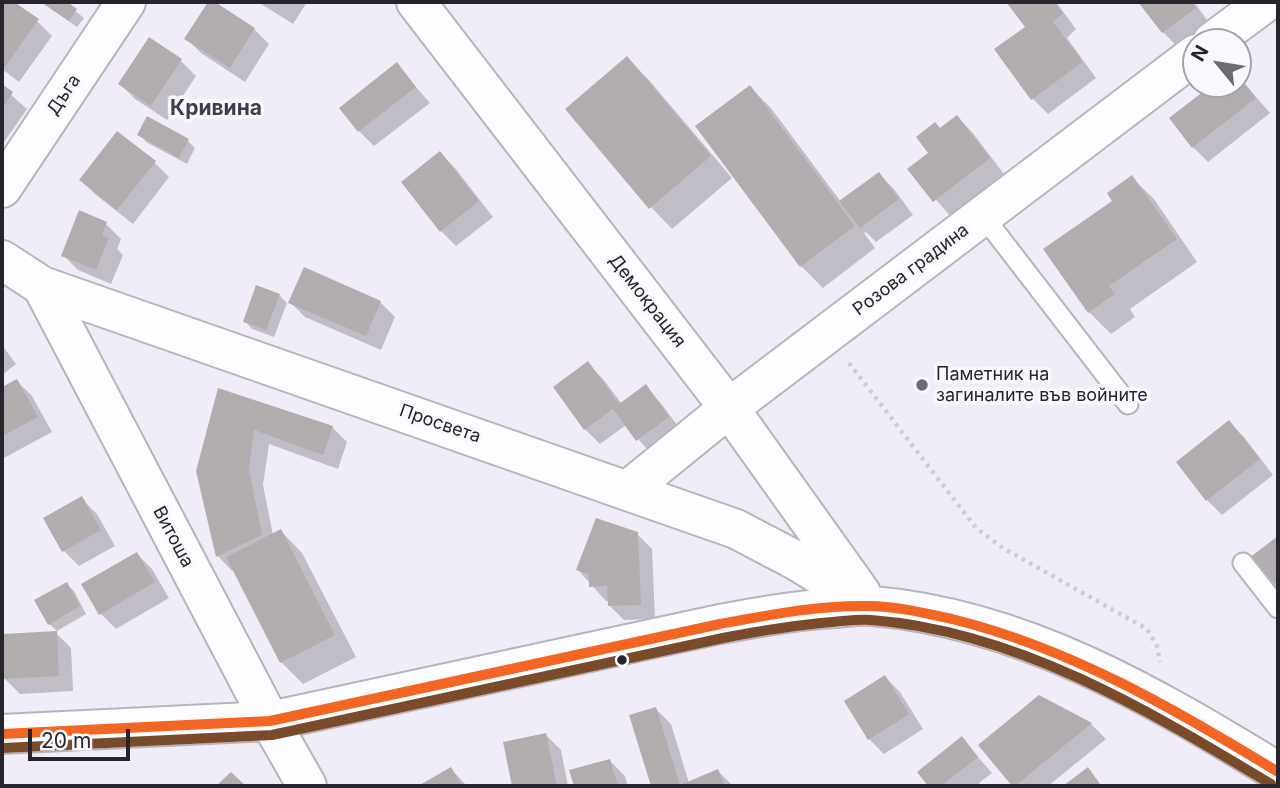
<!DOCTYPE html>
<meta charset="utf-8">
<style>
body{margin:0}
#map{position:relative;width:1280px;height:788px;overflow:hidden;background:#f0edf8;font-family:Inter,sans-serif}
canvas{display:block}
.frame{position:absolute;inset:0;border:4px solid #26242d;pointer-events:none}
.north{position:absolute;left:1182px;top:28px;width:70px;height:70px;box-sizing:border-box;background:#f9f8fd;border:2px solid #a5a3aa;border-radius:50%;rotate:300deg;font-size:19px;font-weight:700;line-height:28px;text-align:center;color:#26242d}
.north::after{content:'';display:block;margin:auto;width:24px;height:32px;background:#6d6a74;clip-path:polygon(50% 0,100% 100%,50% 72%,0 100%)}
.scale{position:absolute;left:28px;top:729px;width:102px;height:32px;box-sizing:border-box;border:4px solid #26242d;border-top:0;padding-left:9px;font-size:21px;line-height:24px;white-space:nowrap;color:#26242d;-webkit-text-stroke:5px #f9f8fd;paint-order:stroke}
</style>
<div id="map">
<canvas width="1280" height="788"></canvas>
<div class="frame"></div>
<div class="north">N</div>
<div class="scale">20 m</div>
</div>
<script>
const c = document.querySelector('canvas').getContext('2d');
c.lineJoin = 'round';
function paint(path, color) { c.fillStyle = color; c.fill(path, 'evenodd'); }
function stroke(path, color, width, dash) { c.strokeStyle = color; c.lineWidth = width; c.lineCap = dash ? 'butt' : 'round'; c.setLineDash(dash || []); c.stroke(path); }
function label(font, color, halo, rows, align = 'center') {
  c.font = font + ' Inter,sans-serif'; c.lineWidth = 7; c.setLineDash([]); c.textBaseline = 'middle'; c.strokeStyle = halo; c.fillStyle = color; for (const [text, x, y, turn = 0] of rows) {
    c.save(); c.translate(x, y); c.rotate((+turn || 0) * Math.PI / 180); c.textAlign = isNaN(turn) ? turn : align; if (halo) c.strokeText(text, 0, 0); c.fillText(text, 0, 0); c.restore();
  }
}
const shadow = new Path2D(`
 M2 2H11L37 21 52 36 19 82 2 69Z
 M41 2H64L84 18 77 27Z
 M210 2 254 29 269 44 245 82 201 53 186 38Z
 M258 2H307L293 24Z
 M1008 2H1056L1076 29 1067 38 1096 78 1048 114 1033 99 997 49 1027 27Z
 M1143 2H1194L1210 24 1178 47 1163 32 1141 3Z
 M149 40 181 61 196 76 167 120 135 99 120 84Z
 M627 58 649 80 732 178 672 229 651 207Z
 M397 65 430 103 374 146 359 131Z
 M1238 76 1270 113 1208 162 1193 147 1216 84H1238Z
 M2 87 27 109 2 145Z
 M750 87 771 108 841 202 879 174 894 189 913 215 876 242 866 232 864 233 875 248 823 288 801 266Z
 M957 117 972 132 1004 174 950 216 910 169 930 153 940 130Z
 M139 134 188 141 195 148 187 164 146 142Z
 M440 153 455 168 493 217 456 246 441 231Z
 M154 162 169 177 133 224 96 195 81 180Z
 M1132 178 1154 199 1197 262 1130 309 1135 317 1111 334 1089 312 1046 249 1114 201Z
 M106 224 121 239 117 249 123 255 111 284 78 270 63 255Z
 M279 295 287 303 274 337 252 329 245 321Z
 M290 302H380L395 317 381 350 305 317Z
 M2 345 16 364 2 375Z
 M588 364 603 379 622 404 645 387 660 402 683 433 652 455 626 425 600 444 585 429Z
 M17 381 32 396 52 432 2 459V389Z
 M219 391 332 427 347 442 338 469 269 444 263 485 273 535 281 531 302 553 356 657 303 684 281 662 235 570 232 571 218 556 198 471Z
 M1229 422 1244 437 1273 475 1222 515 1207 500Z
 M82 499 97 514 115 546 79 566 64 551 45 519Z
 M637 534 652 549 655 619 624 620 609 605V601H606L578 570Z
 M1278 538V591L1252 558Z
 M137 554 152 569 169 598 116 629 101 614 83 585Z
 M66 584 74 591 86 614 57 631 49 624Z
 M56 633 71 648 73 691 20 694 5 679Z
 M885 677 900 692 923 729 884 754 869 739Z
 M1039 697 1091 724 1106 739 1048 786H1014L980 746Z
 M656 709 671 724 689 783 718 771 733 786H652L631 716Z
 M546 735 561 750 568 786H514L505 744Z
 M961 738 992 773 979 783 982 786H930L919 772Z
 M610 761 625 776 628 786H575L571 771Z
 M451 769 467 786H422Z`);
const building = new Path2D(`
 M2 2H14L39 19 4 68 2 67Z
 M41 2H67L77 9 69 21Z
 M208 2H215L255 28 230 68 184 39Z
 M1006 2H1054L1063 13 1053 22 1083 62 1031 100 994 49 1025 27Z
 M1138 2H1192L1196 8 1162 33Z
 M149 37 182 59 151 106 118 84Z
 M627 56 711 156 649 209 565 109Z
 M397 62 416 87 358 132 339 108Z
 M1238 75 1256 98 1192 148 1169 118 1213 84H1238Z
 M2 84 13 92 2 109Z
 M750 85 855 226 800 267 695 126Z
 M957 115 990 158 933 202 907 169 928 153 916 137 935 122 940 128Z
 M147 116 189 139 179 158 137 135Z
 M117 131 156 161 117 210 79 180Z
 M440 151 479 201 440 232 401 182Z
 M879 172 899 199 860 228 839 201Z
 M1132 175 1177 239 1109 286 1115 294 1088 313 1043 249 1112 201 1107 193Z
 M79 210 107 222 102 235 109 238 96 270 61 256Z
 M304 267 381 301 366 336 288 303Z
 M256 285 280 294 266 330 243 322Z
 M588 361 619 404 646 384 669 417 636 441 613 409 584 430 553 387Z
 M17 379 38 417 2 436V387Z
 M218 388 333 426 323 455 254 430 249 469 262 535 216 557 196 471Z
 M1229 420 1260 459 1206 501 1176 462Z
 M82 496 101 530 62 552 43 518Z
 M596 518 638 532 641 605 608 606 607 586 589 587V574L576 570Z
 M281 529 335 635 280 663 226 557Z
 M1278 536V580L1271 586 1249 558Z
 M137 552 155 582 99 615 81 584Z
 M67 582 80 606 48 625 34 600Z
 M57 631 59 676 3 679 2 634Z
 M885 675 909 714 868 740 844 701Z
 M1039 695 1092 723 1015 786H1012L978 745Z
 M656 707 680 785 718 769 725 786H651L629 715Z
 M546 733 557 786H512L503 742Z
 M962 736 978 757 941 786H928L917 772Z
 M610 759 618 786H574L569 770Z
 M451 767 462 786H418Z
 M1088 767 1100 784 1097 786H1063Z
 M231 772 246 786H216Z`);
const path = new Path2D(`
 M849 363 976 528 1003 548 1147 629 1157 646 1160 662`);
const lane = new Path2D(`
 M983 216 1128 404
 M1243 563 1278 608`);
const street = new Path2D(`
 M416 2 729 408 861 593
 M1212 42 1266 2
 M2 188 126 2
 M2 260 42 286 736 529 797 561 871 606
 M42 286 270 721 307 786
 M628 490 729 408 1196 54
 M2 734 270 721 720 624C759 617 796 610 836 608 848 607 861 605 873 606 1023 619 1152 695 1278 772`);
const bus1 = new Path2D(`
 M2 734 270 721 720 624C768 615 819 605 868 606 895 606 925 613 952 619 1070 648 1175 709 1278 772`);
const bus2 = new Path2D(`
 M3 748 272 735 723 638C759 631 796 625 833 622 846 621 858 619 871 620 1017 631 1148 710 1271 784`);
const markers = [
 [922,385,7,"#6d6a74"],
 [622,660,6,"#26242d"]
];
const streetNames = [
 ["Дъга",64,95,-56],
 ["Розова градина",911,270,-37],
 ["Демокрация",647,301,52],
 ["Просвета",440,424,19],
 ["Витоша",173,537,62]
];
const poiNames = [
 ["Паметник на",936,375],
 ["загиналите във войните",936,396]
];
const quarterNames = [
 ["Кривина",216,109]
];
paint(shadow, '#0003');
paint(building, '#b1acad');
stroke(lane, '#b7b4be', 23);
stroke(street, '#b7b4be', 42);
stroke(path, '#ceccd2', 4.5, [3.5, 5]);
stroke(lane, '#fdfcfe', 19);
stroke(street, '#fdfcfe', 38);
stroke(bus1, '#f26522', 10);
stroke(bus2, '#7a4b2a', 10);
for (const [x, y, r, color] of markers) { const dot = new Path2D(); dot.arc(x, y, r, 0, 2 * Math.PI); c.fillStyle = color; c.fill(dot); stroke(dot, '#f9f8fd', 2.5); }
label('18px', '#26242d', '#f9f8fd', streetNames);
label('18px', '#26242d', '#f9f8fd', poiNames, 'left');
label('bold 21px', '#423c51', '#f9f8fd', quarterNames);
</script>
